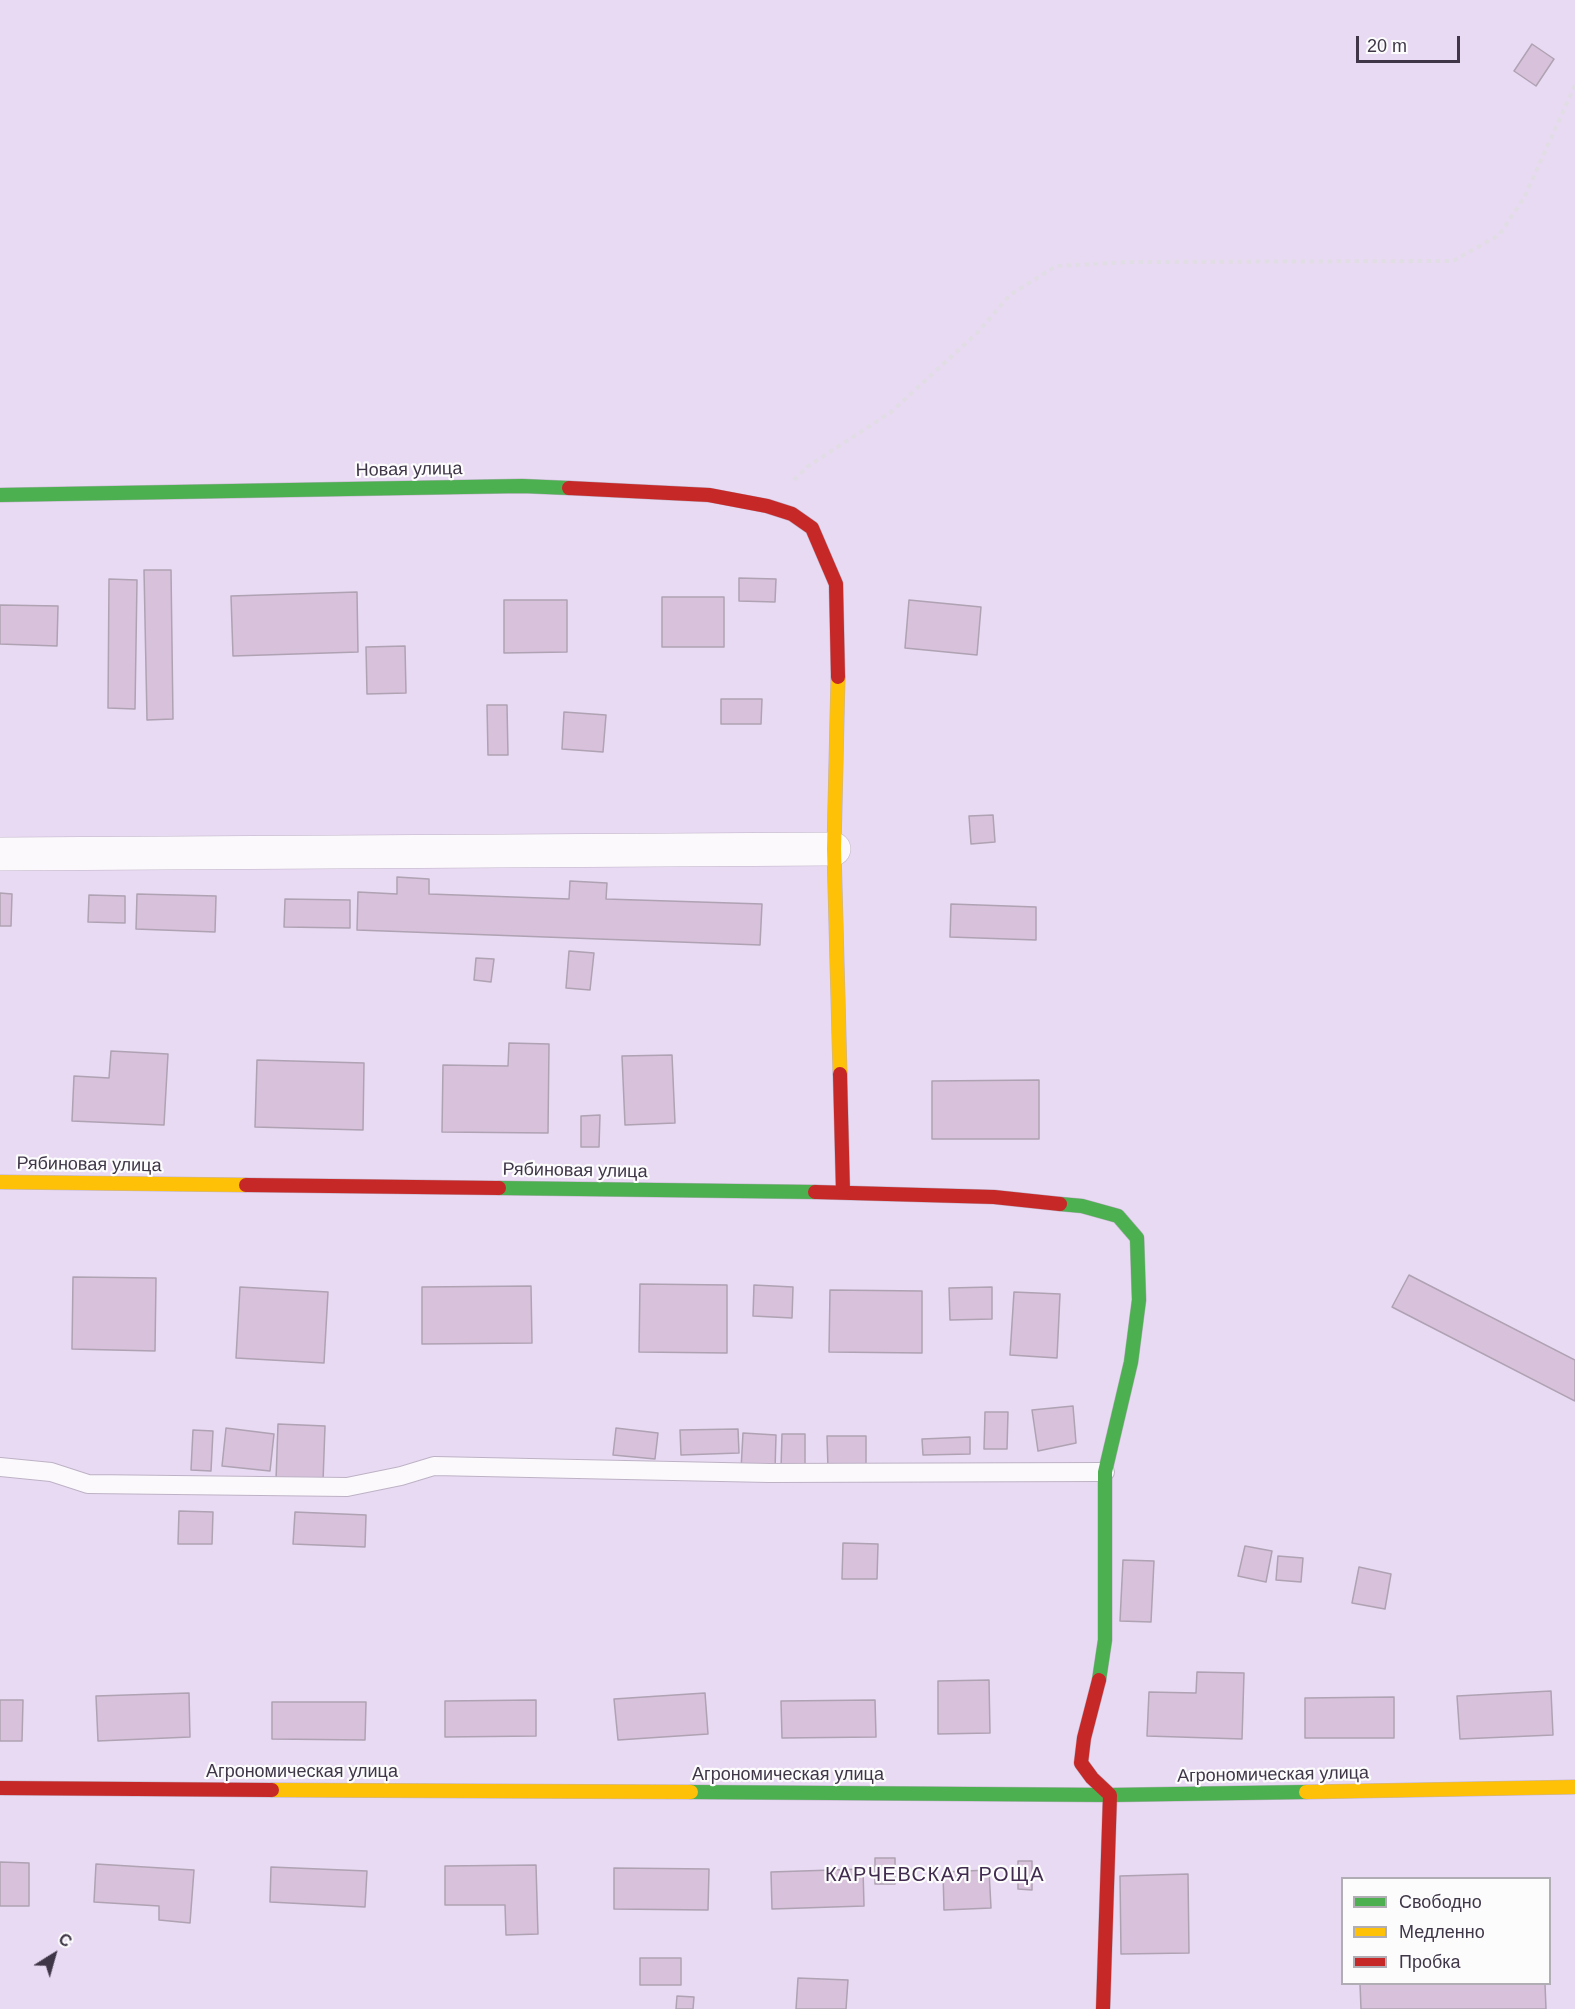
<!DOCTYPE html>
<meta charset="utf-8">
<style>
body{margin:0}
#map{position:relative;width:1575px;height:2009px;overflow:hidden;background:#e8daf2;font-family:Helvetica,sans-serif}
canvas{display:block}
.legend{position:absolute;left:1341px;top:1877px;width:210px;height:108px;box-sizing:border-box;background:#fcfcfc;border:2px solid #b0adb4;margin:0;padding:8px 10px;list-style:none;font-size:18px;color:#3f3648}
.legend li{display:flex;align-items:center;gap:12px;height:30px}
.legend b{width:30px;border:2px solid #b0adb4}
.north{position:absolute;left:24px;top:1925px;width:60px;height:60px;-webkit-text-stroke:4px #fcfcfc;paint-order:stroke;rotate:37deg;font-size:16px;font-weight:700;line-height:24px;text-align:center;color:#3f3648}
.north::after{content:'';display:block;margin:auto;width:21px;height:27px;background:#3f3648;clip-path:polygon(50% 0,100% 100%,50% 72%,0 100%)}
.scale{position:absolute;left:1356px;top:36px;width:104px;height:27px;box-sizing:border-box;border:3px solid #3f3648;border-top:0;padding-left:8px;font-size:18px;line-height:21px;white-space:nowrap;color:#3f3648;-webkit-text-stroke:4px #fcfcfc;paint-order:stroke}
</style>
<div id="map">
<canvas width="1575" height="2009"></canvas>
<ul class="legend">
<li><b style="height:8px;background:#4caf50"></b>Свободно</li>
<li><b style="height:8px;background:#ffc107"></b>Медленно</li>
<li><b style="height:8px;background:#c62828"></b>Пробка</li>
</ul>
<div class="north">С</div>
<div class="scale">20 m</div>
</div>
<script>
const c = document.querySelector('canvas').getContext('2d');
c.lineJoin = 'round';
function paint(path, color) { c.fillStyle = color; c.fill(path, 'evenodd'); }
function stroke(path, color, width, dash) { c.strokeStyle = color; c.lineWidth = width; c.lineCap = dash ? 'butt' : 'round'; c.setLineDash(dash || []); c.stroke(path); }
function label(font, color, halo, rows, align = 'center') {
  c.font = font + ' Helvetica,sans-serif'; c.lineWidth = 4.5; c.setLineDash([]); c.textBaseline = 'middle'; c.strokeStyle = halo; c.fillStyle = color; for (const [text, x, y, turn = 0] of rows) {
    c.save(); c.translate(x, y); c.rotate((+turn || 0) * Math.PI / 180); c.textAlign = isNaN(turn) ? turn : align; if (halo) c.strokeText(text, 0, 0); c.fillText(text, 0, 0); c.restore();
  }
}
const building = new Path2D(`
 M1532 44 1554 59 1536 86 1514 71Z
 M144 570H171L173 719 147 720Z
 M739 578 776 579 775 602 739 601Z
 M109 579 137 580 135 709 108 708Z
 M357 592 358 652 233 656 231 596Z
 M662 597H724V647H662Z
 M504 600H567V652L504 653Z
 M909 600 981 607 977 655 905 648Z
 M0 605 58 606 57 646 0 644Z
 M405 646 406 693 367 694 366 647Z
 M721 699H762L761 724H721Z
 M487 705H507L508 755H488Z
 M564 712 606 715 603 752 562 749Z
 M993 815 995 842 971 844 969 816Z
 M397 877 429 879V894L569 899 570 881 607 883 606 899 762 904 760 945 357 930 358 892 397 894Z
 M0 893 12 894 11 926H0Z
 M137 894 216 896 215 932 136 929Z
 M89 895 125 896V923L88 922Z
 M285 899 350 900V928L284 927Z
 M951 904 1036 907V940L950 937Z
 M569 951 594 953 590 990 566 988Z
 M476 958 494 959 491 982 474 980Z
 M509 1043 549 1044 548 1133 442 1132 443 1065 508 1066Z
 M111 1051 168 1054 164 1125 72 1121 74 1076 109 1078Z
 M672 1055 675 1123 625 1125 622 1056Z
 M257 1060 364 1063 363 1130 255 1127Z
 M1039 1080V1139H932V1081Z
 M600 1115 599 1147H581V1116Z
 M1409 1275 1575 1360V1401L1392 1307Z
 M73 1277 156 1278 155 1351 72 1349Z
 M640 1284 727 1285V1353L639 1352Z
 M754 1285 793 1287 792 1318 753 1316Z
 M531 1286 532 1343 422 1344V1287Z
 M240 1287 328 1292 324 1363 236 1358Z
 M992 1287V1319L950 1320 949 1288Z
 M830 1290 922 1291V1353L829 1352Z
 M1014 1292 1060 1294 1057 1358 1010 1355Z
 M1073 1406 1076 1443 1038 1451 1032 1410Z
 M985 1412H1008L1007 1449H984Z
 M278 1424 325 1426 323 1482 276 1480Z
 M226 1428 274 1434 270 1471 222 1466Z
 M616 1428 658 1433 655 1459 613 1455Z
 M738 1429 739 1453 681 1455 680 1430Z
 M193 1430 213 1431 211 1471 191 1470Z
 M743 1433 776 1435 775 1471 741 1470Z
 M782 1434H805V1470L781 1469Z
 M827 1436H866V1469H828Z
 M970 1437V1454L923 1455 922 1439Z
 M179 1511 213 1512 212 1544H178Z
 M295 1512 366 1515 365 1547 293 1544Z
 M843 1543 878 1544 877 1579H842Z
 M1245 1546 1272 1551 1266 1582 1238 1576Z
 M1278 1556 1303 1558 1301 1582 1276 1580Z
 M1123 1560 1154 1561 1151 1622 1120 1621Z
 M1359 1567 1391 1574 1385 1609 1352 1603Z
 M1197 1672 1244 1673 1242 1739 1147 1736 1149 1692 1196 1693Z
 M989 1680 990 1733 938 1734V1681Z
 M1551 1691 1553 1735 1460 1739 1457 1696Z
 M189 1693 190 1737 98 1741 96 1696Z
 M705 1693 708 1734 618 1740 614 1699Z
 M1394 1697V1738H1305V1698Z
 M0 1700H23L22 1741H0Z
 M536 1700V1736L445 1737V1701Z
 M875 1700 876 1737 782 1738 781 1701Z
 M272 1702H366L365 1740 272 1739Z
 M875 1858H895V1884H875Z
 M1018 1861H1032V1890L1018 1889Z
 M0 1862 29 1863V1906H0Z
 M96 1864 194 1870 190 1923 159 1920V1906L94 1902Z
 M536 1865 538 1934 506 1935 505 1905H445V1866Z
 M271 1867 367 1871 365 1907 270 1902Z
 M614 1868 709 1869 708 1910 614 1909Z
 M863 1869 864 1906 772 1909 771 1872Z
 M989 1870 991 1908 944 1910 943 1872Z
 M1188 1874 1189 1953 1121 1954 1120 1876Z
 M640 1958H681V1985H640Z
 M798 1978 848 1980 846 2009H796Z
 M1360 1984H1545L1546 2009H1361Z
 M677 1996 694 1997 693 2009H676Z`);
const path = new Path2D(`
 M794 480 807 467 891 412 977 333 1010 295 1056 266 1132 262 1453 261 1499 235 1524 198 1575 85`);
const lane = new Path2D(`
 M0 1467 51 1472 88 1484 347 1487 401 1476 434 1466 769 1473 1105 1472`);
const street = new Path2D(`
 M0 854 834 849`);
const fast = new Path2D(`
 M0 495 522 486 569 488
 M499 1188 815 1192
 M1060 1204 1082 1206 1118 1216 1137 1238 1139 1300 1131 1362 1105 1472V1640L1099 1680
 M691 1792 1110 1795 1306 1792`);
const slow = new Path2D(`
 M838 677 834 849 840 1074
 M0 1182 246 1185
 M272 1790 691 1792
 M1306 1792 1575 1787`);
const jam = new Path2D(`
 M569 488 709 495 767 506 792 514 812 528 836 584 838 677
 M840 1074 843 1192
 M246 1185 499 1188
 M815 1192 994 1197 1060 1204
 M1099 1680 1084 1738 1081 1763 1092 1778 1110 1795 1103 2009
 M0 1788 272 1790`);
const streetNames = [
 ["Новая улица",409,470,-1],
 ["Рябиновая улица",89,1165,1],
 ["Рябиновая улица",575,1171,1],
 ["Агрономическая улица",302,1772],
 ["Агрономическая улица",788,1775],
 ["Агрономическая улица",1273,1775,-1]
];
const neighbourhoodNames = [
 ["КАРЧЕВСКАЯ РОЩА",935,1875]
];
paint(building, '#d8c1db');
stroke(building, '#afa2b3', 1.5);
stroke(lane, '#bdb2c5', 20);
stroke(street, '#bdb2c5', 34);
stroke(fast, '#bdb2c5', 15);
stroke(slow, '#bdb2c5', 15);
stroke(jam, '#bdb2c5', 15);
stroke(path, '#e1dde4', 4, [4.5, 4.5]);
stroke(lane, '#fcf9fd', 18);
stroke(street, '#fcf9fd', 33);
stroke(fast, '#4caf50', 14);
stroke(slow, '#ffc107', 14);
stroke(jam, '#c62828', 14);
label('18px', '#3f3648', '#fcfcfc', streetNames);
c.letterSpacing = '1.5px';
label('20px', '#412c50', '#fcfcfc', neighbourhoodNames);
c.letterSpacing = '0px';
</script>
